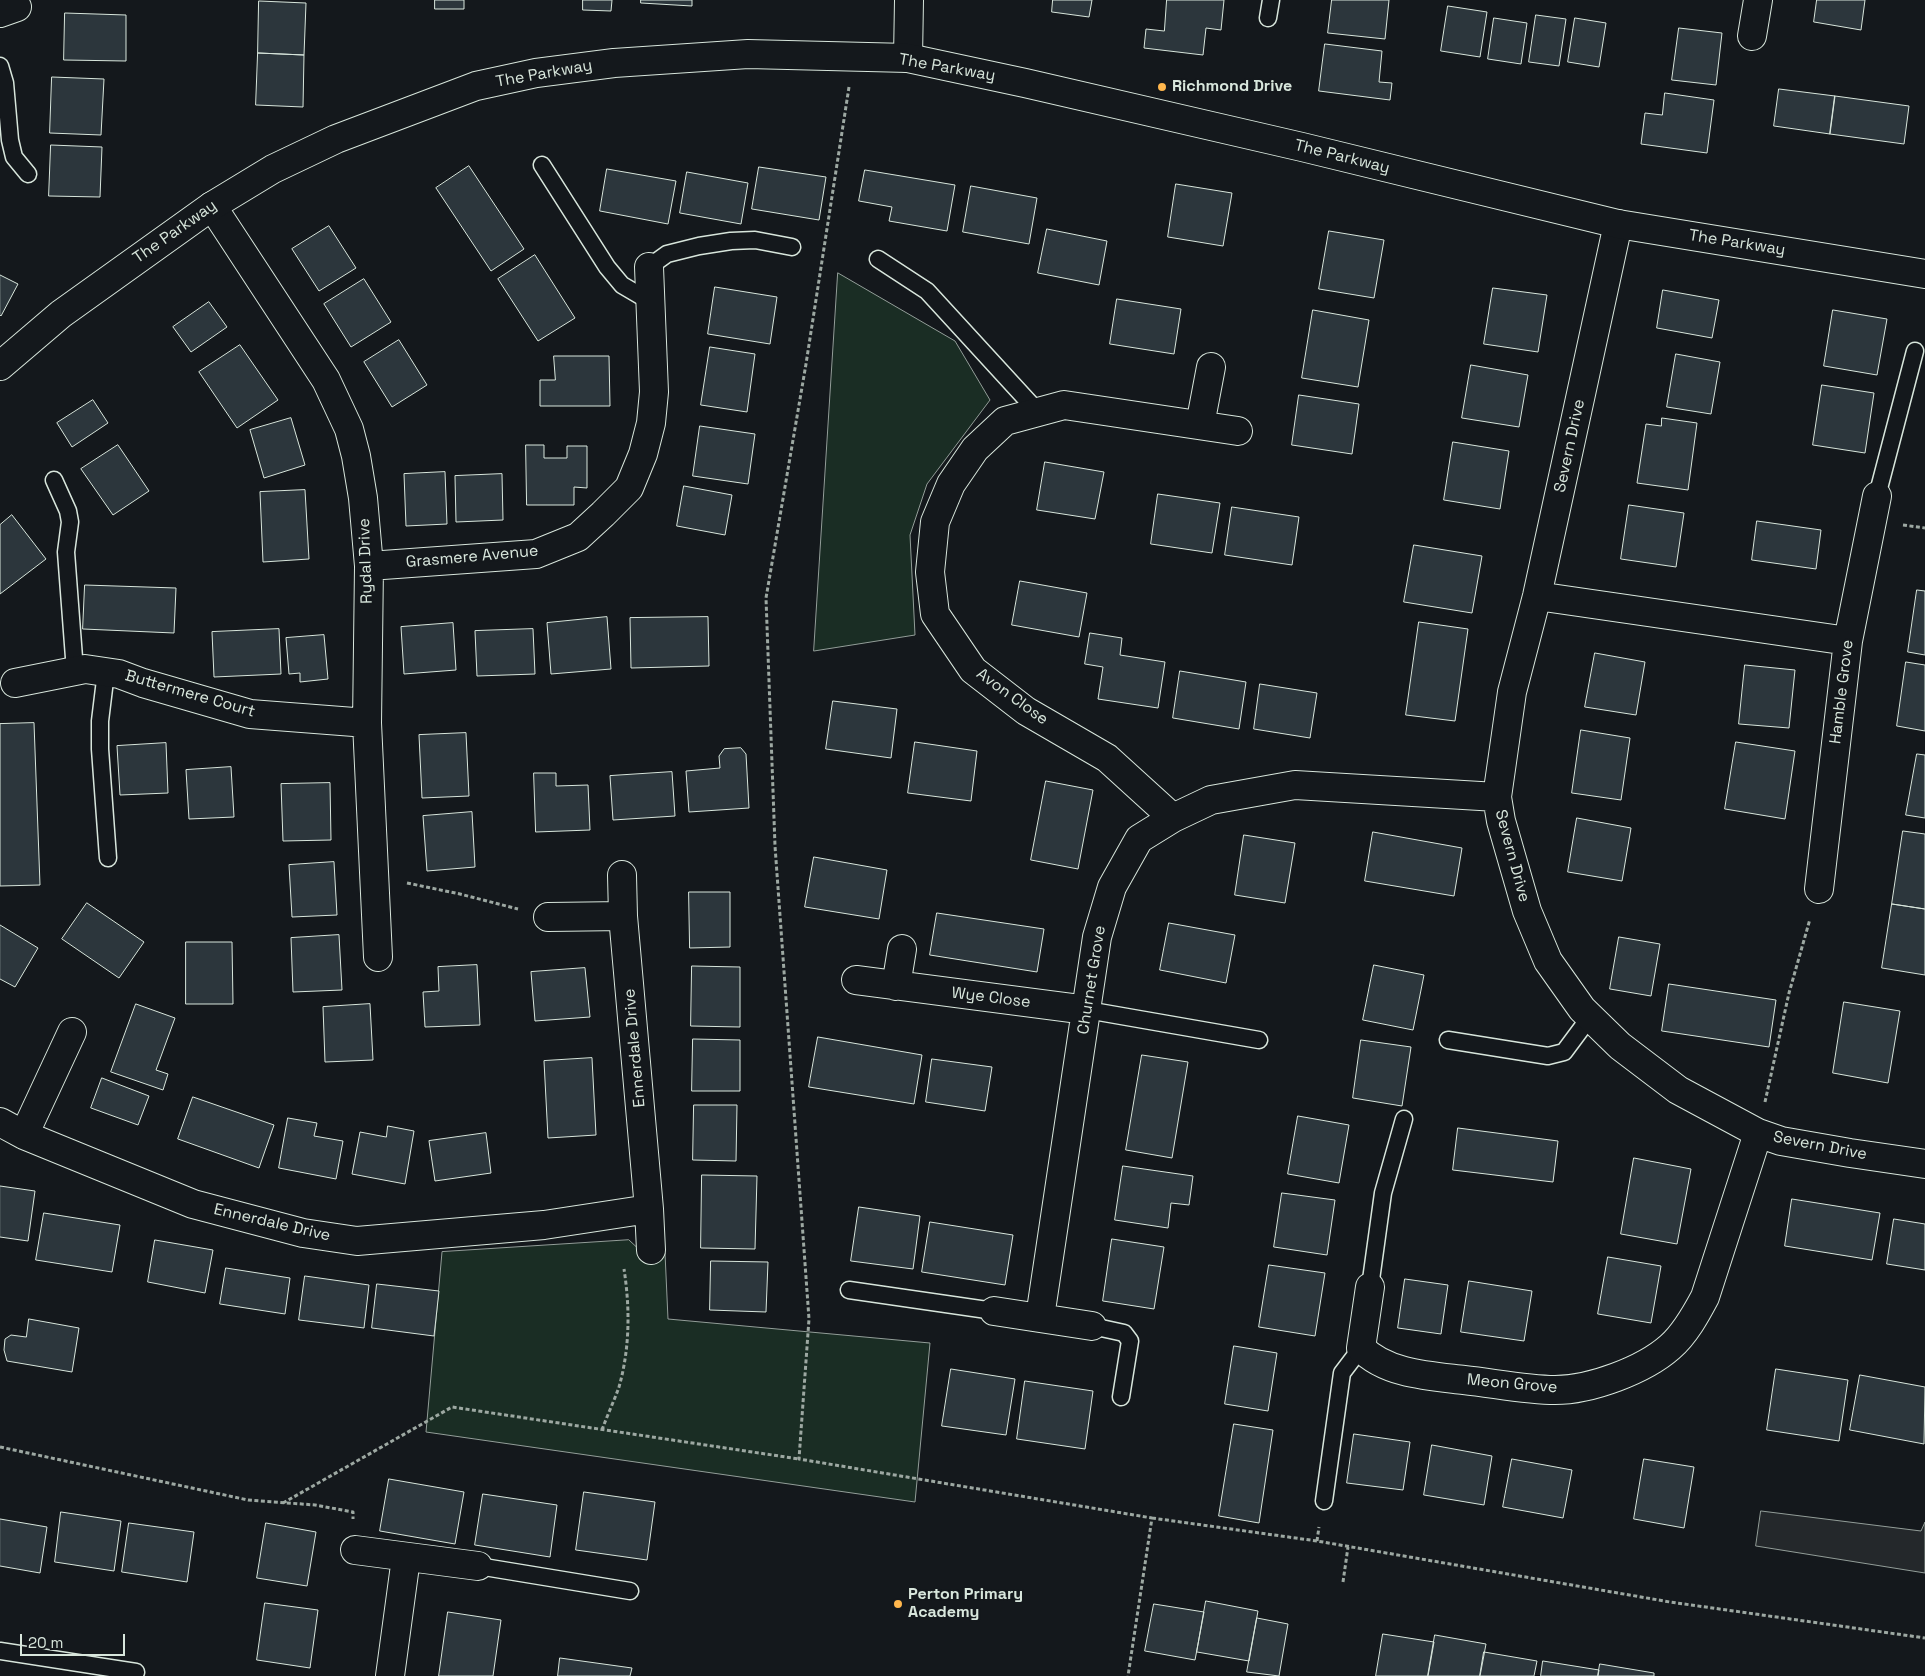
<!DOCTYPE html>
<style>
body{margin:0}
#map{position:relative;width:1925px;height:1676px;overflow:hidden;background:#14181c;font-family:"Space Grotesk",sans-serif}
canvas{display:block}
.scale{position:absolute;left:20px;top:1634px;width:105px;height:22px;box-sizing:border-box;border:2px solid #d8e6dc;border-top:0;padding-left:6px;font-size:15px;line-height:18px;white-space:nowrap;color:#d8e6dc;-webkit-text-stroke:4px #14181c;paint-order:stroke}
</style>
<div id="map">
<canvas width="1925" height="1676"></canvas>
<div class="scale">20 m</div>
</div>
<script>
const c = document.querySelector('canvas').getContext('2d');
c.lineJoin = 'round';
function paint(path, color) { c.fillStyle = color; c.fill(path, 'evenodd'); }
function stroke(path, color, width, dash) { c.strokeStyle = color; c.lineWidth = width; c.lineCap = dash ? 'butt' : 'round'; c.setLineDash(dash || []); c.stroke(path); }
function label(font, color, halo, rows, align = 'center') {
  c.font = font + ' "Space Grotesk",sans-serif'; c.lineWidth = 4; c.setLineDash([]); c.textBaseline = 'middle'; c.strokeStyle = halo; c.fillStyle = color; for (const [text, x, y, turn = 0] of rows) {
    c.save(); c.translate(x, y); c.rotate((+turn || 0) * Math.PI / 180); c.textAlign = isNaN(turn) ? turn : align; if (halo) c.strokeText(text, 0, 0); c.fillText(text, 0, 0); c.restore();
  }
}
const green = new Path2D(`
 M838 273 955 341 990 400 927 484 910 535 915 635 814 651Z
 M629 1240 644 1254 665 1253 668 1319 930 1343 915 1502 426 1432 442 1252Z`);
const parking = new Path2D(`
 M1761 1511 1921 1531 1925 1522V1573L1756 1546Z`);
const building = new Path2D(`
 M435 0H464V9H435Z
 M583 0H612L611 11 583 10Z
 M641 0H692V6L641 3Z
 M1053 0H1092L1089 17 1052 12Z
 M1167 0H1224L1221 30 1206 28 1203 55 1144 48 1146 29 1164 31Z
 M1332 0H1389L1385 39 1328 33Z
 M1817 0H1865L1861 30 1814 22Z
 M259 1 306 3 304 55 258 53Z
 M1448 6 1487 12 1480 57 1441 51Z
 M65 13 126 15V61L64 60Z
 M1536 15 1566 19 1559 66 1529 62Z
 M1494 18 1527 23 1521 64 1488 59Z
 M1575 18 1606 23 1599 67 1568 62Z
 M1679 28 1722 33 1716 85 1672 80Z
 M1325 44 1382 51 1379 82 1392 83 1390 100 1319 91Z
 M258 53 304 55 303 107 256 105Z
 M52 77 104 79 101 135 50 133Z
 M1779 89 1835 96 1830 134 1774 126Z
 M1665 93 1714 100 1707 153 1641 144 1645 113 1662 115Z
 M1835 96 1909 106 1904 144 1830 134Z
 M51 145 102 147 100 197 49 196Z
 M469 166 524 249 491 271 436 188Z
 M759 167 826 177 819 220 752 209Z
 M607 169 676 181 668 224 600 211Z
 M865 170 955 185 947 231 889 221 892 207 859 201Z
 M687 172 748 183 741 224 680 213Z
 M1176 184 1232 193 1223 246 1168 237Z
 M971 186 1037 198 1029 244 963 232Z
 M329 226 356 268 319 291 292 249Z
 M1047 229 1107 241 1099 285 1038 273Z
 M1329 231 1384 240 1374 298 1319 289Z
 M535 255 575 318 538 341 498 279Z
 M0 275 18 284 1 316 0 315Z
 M364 279 391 322 351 347 324 304Z
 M715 287 777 297 770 344 708 334Z
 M1493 288 1547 295 1538 352 1484 344Z
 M1663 290 1719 300 1712 338 1657 328Z
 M1117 299 1181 309 1174 354 1110 344Z
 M209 302 227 327 191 352 173 327Z
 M1313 310 1369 320 1358 387 1302 378Z
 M1833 310 1887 319 1877 375 1824 366Z
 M399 340 427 385 392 407 364 362Z
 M240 345 278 400 237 428 199 372Z
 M710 347 755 354 747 412 701 405Z
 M1676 354 1720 362 1711 414 1667 407Z
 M554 356H609L610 406H540V380H555Z
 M1471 365 1528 375 1519 427 1462 418Z
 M1822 385 1874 393 1865 453 1813 445Z
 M1299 395 1359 404 1352 454 1292 445Z
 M93 400 108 423 72 447 57 423Z
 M291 418 305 465 264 478 250 430Z
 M1662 418 1697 423 1688 490 1637 483 1646 424 1661 426Z
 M700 426 755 434 748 484 693 476Z
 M1453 442 1509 451 1500 509 1444 500Z
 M118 445 149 491 113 515 81 469Z
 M526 445H544V458H567V446H587V488L574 487V505H527Z
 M1045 462 1104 472 1095 519 1037 510Z
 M445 472 447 524 406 526 404 474Z
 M502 474 503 520 456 522 455 476Z
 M684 486 732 495 725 535 677 526Z
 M305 490 309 559 263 562 260 492Z
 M1158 494 1220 503 1212 553 1151 544Z
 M1629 505 1684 513 1676 567 1621 559Z
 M1232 507 1299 517 1292 565 1225 555Z
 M12 515 46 559 0 594V525Z
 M1757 521 1821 530 1816 569 1752 560Z
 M1414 545 1482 556 1472 613 1404 602Z
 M1020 581 1087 593 1079 637 1012 625Z
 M85 585 176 588 174 633 83 629Z
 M1917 590 1925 591V655L1908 652Z
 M607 617 611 669 551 674 547 623Z
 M708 617 709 666 631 668 630 618Z
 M1419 622 1468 629 1455 721 1406 715Z
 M453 623 456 670 404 674 401 627Z
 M279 629 281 674 214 677 212 632Z
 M533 629 535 674 477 676 475 631Z
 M1090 633 1122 638 1120 655 1165 662 1158 708 1098 699 1103 667 1085 664Z
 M324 635 328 679 300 682V673L289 674 286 638Z
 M1595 653 1645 662 1636 715 1585 707Z
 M1906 662 1925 665V731L1897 726Z
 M1745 665 1795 670 1789 728 1739 724Z
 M1180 671 1246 682 1239 729 1173 718Z
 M1260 684 1317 693 1310 738 1254 729Z
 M833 701 897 709 891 758 826 749Z
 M34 723 40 885 0 886V724Z
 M1581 730 1630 738 1621 800 1572 793Z
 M466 733 469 796 422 798 419 735Z
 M915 742 977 751 971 801 908 793Z
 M1736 742 1795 751 1785 819 1725 809Z
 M166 743 168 793 120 795 117 746Z
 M741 748 746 754 749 808 689 812 686 771 720 768 719 756 724 749Z
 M1917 754 1925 755V818L1906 815Z
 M231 767 234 817 189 819 186 770Z
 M672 772 675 816 613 820 610 776Z
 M534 773H556V786L588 785 590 830 536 832Z
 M1046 781 1093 790 1078 869 1031 860Z
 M330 783 331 840 283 841 281 784Z
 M472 812 475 867 427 871 423 816Z
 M1577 818 1631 828 1622 881 1568 872Z
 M1903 831 1925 834V909L1892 904Z
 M1373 832 1462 848 1454 896 1365 881Z
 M1244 835 1295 843 1285 903 1235 895Z
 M814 857 887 870 879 919 805 907Z
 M334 862 337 915 292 917 289 865Z
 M689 892H730V947L690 948Z
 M87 903 144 942 119 978 62 939Z
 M1892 904 1925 909V975L1882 968Z
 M937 913 1044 929 1037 972 930 955Z
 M1169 923 1235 935 1226 983 1160 970Z
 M0 925 38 948 15 987 0 979Z
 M339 935 342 990 293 992 291 938Z
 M1619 937 1660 944 1651 996 1610 989Z
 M186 942H232L233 1004H186Z
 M477 965 480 1025 425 1027 423 992 439 991 438 967Z
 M1374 965 1424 975 1413 1030 1363 1020Z
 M692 966 740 967V1027L691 1026Z
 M585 968 590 1017 535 1021 531 972Z
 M1669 984 1776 1000 1769 1047 1662 1031Z
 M1844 1002 1900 1011 1888 1083 1833 1073Z
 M136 1004 175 1018 156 1070 168 1074 163 1090 111 1072Z
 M370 1004 373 1060 325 1062 323 1007Z
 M818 1037 922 1055 914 1104 809 1087Z
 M693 1039 740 1040V1091H692Z
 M1361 1040 1411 1047 1402 1106 1353 1098Z
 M1142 1055 1188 1062 1172 1158 1126 1150Z
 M592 1058 596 1135 548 1138 544 1061Z
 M932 1059 992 1067 985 1111 926 1102Z
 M102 1078 149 1096 138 1125 91 1108Z
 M193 1097 274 1125 259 1168 178 1139Z
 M694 1105H737L736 1161 693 1160Z
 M1298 1116 1349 1125 1339 1183 1288 1174Z
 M288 1118 317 1123 314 1136 343 1141 336 1179 279 1168Z
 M388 1126 414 1131 405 1184 352 1174 360 1132 386 1137Z
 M1458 1128 1558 1141 1553 1182 1453 1170Z
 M486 1133 491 1173 435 1181 429 1141Z
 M1634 1158 1691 1169 1677 1244 1621 1234Z
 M1123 1166 1193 1176 1189 1205 1171 1203 1168 1228 1115 1220Z
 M702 1175 757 1176 755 1249 701 1248Z
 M0 1186 35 1191 28 1241 0 1237Z
 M1282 1193 1335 1200 1327 1255 1274 1247Z
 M1792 1199 1880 1213 1872 1260 1785 1246Z
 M859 1207 920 1216 913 1269 851 1261Z
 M44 1213 120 1225 112 1272 36 1260Z
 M1894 1219 1925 1224V1270L1887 1264Z
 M930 1222 1013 1235 1005 1285 922 1272Z
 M1112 1239 1164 1247 1154 1309 1103 1301Z
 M155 1240 213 1250 205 1293 148 1282Z
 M1608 1257 1661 1266 1651 1323 1598 1314Z
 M711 1261 768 1262 766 1312 710 1310Z
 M1269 1265 1325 1273 1315 1336 1259 1327Z
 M226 1268 290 1278 285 1314 220 1304Z
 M305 1276 369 1285 364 1328 299 1320Z
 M1405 1279 1448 1285 1441 1334 1398 1328Z
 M1469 1281 1532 1291 1524 1341 1461 1332Z
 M377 1284 439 1291 434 1336 372 1328Z
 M29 1319 79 1328 72 1372 7 1361 4 1350 5 1339 11 1335 26 1337Z
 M1234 1346 1277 1353 1268 1411 1225 1404Z
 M951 1369 1015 1379 1006 1435 942 1426Z
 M1776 1369 1848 1380 1839 1441 1767 1430Z
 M1860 1375 1925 1387 1924 1444 1850 1430Z
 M1025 1381 1093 1391 1085 1449 1017 1439Z
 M1234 1424 1273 1430 1259 1523 1219 1516Z
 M1354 1434 1410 1442 1403 1490 1347 1483Z
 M1432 1445 1492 1456 1484 1505 1424 1495Z
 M1512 1459 1572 1470 1563 1518 1503 1507Z
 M1644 1459 1694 1467 1684 1528 1634 1519Z
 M389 1479 464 1492 455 1544 380 1531Z
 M584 1492 655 1502 647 1560 576 1550Z
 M483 1494 557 1505 550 1557 475 1545Z
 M61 1512 121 1521 114 1571 55 1562Z
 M0 1519 47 1527 40 1573 0 1566Z
 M129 1523 194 1532 187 1582 122 1572Z
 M266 1523 316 1532 307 1586 257 1578Z
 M1206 1601 1258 1611 1249 1661 1197 1652Z
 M265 1603 318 1610 310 1668 257 1660Z
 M1154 1604 1204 1612 1195 1660 1145 1651Z
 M448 1612 501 1620 493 1676H439Z
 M1257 1618 1288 1624 1279 1676 1247 1672Z
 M1383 1634 1434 1642 1428 1676H1376Z
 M1435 1635 1486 1644 1480 1676H1428Z
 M1484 1652 1537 1661 1534 1676H1480Z
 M560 1658 632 1668 630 1676H558Z
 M1543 1661 1599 1670 1598 1676H1541Z
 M1600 1664 1654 1673V1676H1598Z`);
const path = new Path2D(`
 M849 87 806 364 766 598 775 846 809 1319 799 1459 1152 1518 1128 1676
 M1903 525 1925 528
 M407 883 460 894 518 909
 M1765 1102 1789 993 1810 919
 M602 1430C607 1416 614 1401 619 1387 630 1348 630 1308 624 1269
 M0 1447 248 1500 315 1505 353 1512V1519
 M283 1503 452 1407 799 1459
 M1152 1518 1317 1541 1670 1602 1925 1638
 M1317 1541 1319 1527
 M1343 1582 1348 1547`);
const lane = new Path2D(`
 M1268 18 1271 0
 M0 66 5 83 10 140 14 157 28 174
 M542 165 607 267 622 285 651 302
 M878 259 927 291 1038 412
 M649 267 667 254 699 246 731 241 755 240 792 247
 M54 480 68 511 70 522 66 552 75 671
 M1877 496 1915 351
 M106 672 100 721V749L108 858
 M1087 1010 1259 1040
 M1448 1040 1548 1056 1564 1052 1590 1017
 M1370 1287 1383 1193 1404 1119
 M849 1290 994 1311
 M1092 1326 1124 1333 1130 1341 1121 1397
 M1324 1501 1342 1373 1361 1348
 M478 1566 630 1591
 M0 1651 136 1672`);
const street = new Path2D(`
 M0 13 17 7
 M1752 36 1758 0
 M908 58 909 0
 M212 206 326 380 349 429 356 456 363 498 369 566 367 723 378 957
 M1618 224 1537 596 1512 692 1497 797 1501 821 1527 911 1548 961 1582 1009 1620 1046 1678 1090 1758 1133 1781 1141 1850 1153 1925 1164
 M1200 425 1211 367
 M369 566 536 554 578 537 603 514 629 488 643 454 651 423 654 392 649 267
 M1537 596 1848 641
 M15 683 85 669 119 674 143 683 250 714 367 723
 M1173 818 1107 758 1026 711 973 670 935 614 930 572 935 522 951 484 975 449 1005 421 1064 405 1238 431
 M622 875 623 916 649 1209 651 1250
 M1819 889 1848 641 1877 496
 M548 917 623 916
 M856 980 1087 1010
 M896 986 902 949
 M0 1122 24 1135 193 1204 303 1233 357 1241 544 1225 649 1209
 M24 1135 72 1032
 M1370 1287 1361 1348C1386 1374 1430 1376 1464 1380 1493 1383 1526 1390 1555 1390 1591 1390 1644 1370 1670 1347 1685 1334 1696 1314 1705 1297L1758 1133
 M994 1311 1092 1326
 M1040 1317 1097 937 1112 887 1139 839 1173 818 1211 800 1295 785 1497 797
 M355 1550 478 1566
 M390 1676 406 1558`);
const secondary = new Path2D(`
 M0 366 61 314 212 206 273 169 336 139 476 86 536 73 614 63 748 54 908 58 1025 83 1302 147 1618 224 1925 274`);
const markers = [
 [1162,87,5,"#ffb74d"],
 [898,1604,5,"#ffb74d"]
];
const streetNames = [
 ["The Parkway",947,68,10],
 ["The Parkway",544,74,-10],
 ["The Parkway",1342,157,14],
 ["The Parkway",175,232,-35],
 ["The Parkway",1737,243,9],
 ["Severn Drive",1570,446,-78],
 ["Grasmere Avenue",472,557,-5],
 ["Rydal Drive",366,561,-92],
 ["Hamble Grove",1842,692,-83],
 ["Buttermere Court",190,694,16],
 ["Avon Close",1012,697,36],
 ["Severn Drive",1512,856,75],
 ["Churnet Grove",1092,980,-81],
 ["Wye Close",991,998,7],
 ["Ennerdale Drive",635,1048,-95],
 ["Severn Drive",1820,1146,11],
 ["Ennerdale Drive",272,1223,13],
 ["Meon Grove",1512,1384,5]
];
const poiNames = [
 ["Richmond Drive",1172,87],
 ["Perton Primary",908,1595],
 ["Academy",908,1613]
];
paint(green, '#1a2d24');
stroke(green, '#939e99', 1);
paint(parking, '#24282b');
stroke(parking, '#939e99', 1);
paint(building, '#2c363c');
stroke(building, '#d8e6dc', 1);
stroke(lane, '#d8e6dc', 19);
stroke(street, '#d8e6dc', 30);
stroke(secondary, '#d8e6dc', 30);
stroke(path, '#9da8a2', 3, [4, 2.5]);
stroke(lane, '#14181c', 16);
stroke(street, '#14181c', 28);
stroke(secondary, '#14181c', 28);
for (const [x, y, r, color] of markers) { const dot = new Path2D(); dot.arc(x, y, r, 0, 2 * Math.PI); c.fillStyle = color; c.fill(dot); stroke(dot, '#14181c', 2); }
label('16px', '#d8e6dc', '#14181c', streetNames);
label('bold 16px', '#d8e6dc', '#14181c', poiNames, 'left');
</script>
